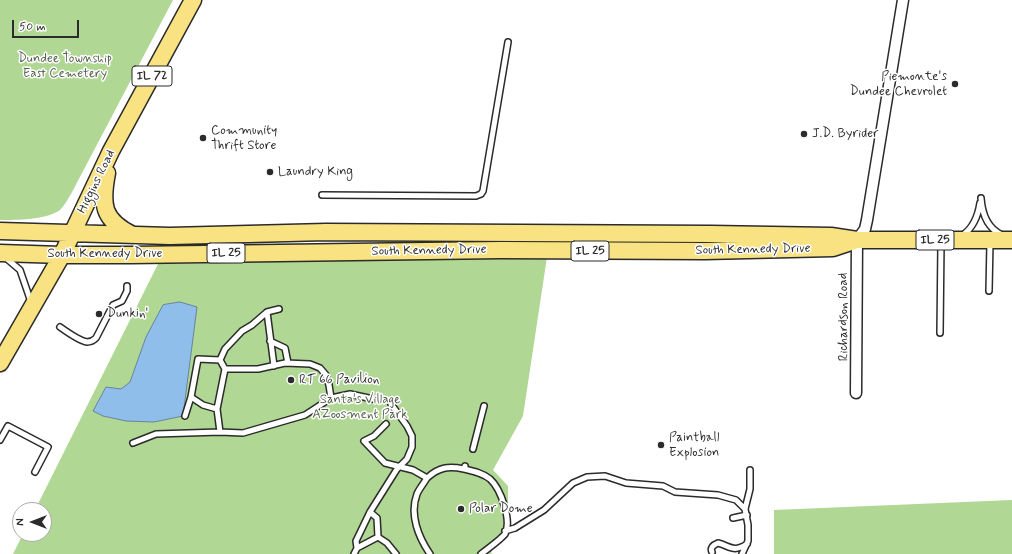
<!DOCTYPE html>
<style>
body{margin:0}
#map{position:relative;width:1012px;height:554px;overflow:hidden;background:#fff;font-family:Mynerve,sans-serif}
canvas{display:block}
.north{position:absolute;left:12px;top:502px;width:40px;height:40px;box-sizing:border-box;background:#fff;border:1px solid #aaa;border-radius:50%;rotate:270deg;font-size:11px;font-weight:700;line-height:16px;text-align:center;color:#2b2b2b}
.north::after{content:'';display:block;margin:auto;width:14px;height:18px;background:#2b2b2b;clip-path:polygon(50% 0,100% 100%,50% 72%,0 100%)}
.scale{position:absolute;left:12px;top:20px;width:67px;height:18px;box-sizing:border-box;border:2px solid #2b2b2b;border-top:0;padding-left:5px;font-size:12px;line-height:14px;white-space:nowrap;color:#2b2b2b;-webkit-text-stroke:3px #fff;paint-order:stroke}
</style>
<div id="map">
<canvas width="1012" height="554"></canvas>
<div class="north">N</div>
<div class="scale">50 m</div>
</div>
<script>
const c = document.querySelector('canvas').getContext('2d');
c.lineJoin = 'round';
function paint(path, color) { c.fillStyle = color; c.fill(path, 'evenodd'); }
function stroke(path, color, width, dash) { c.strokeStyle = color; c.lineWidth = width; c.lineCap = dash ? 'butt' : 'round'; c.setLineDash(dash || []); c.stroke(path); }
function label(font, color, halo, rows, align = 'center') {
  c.font = font + ' Mynerve,sans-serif'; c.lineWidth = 3; c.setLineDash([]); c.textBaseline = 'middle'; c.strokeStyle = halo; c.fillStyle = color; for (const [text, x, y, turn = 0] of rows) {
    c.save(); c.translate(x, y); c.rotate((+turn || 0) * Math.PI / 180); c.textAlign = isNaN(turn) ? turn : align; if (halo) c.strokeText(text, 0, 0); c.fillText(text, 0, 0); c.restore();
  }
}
const green = new Path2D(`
 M0 0H173L71 194C68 199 64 206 60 210 46 220 17 220 0 220Z
 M547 257 523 416 493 470 508 486V524L491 552 492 554H13L23 534H44V510H35L158 264Z
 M1012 500V554H774V510Z`);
const water = new Path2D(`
 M180 302 197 307 183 416 154 422 126 421 103 416 93 411 106 387 121 389 130 382 146 337 163 305Z`);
const lane = new Path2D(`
 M322 195 476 196 481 194 483 191 508 42
 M981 198C982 213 987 228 1002 235
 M963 235C974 227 978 216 980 203
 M6 258 20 270 31 302
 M989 291 990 242
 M267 312 274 366
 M60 327C67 332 80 341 87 342 90 342 94 340 96 338L113 305 122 301 127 291V286
 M940 333 941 243
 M270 341 285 348 288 363
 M220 360 225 349 242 331 252 325 267 312 279 309
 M220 360 225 369 217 409 220 432
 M225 369H258L285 363 310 364 320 368 326 375 329 385 331 398
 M191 397 203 405 217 409
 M185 416 191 397 198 359 220 360
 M386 424 374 436 364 441 385 463 413 470 427 478C439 467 448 466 464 469L465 466
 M0 440 8 426 48 447 35 472
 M133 443 156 434 220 432 243 433 305 415 331 398 350 394 373 399
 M473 449 484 406
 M464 469C473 471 483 473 490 479 501 489 512 521 505 534 502 538 485 551 481 554
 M427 478C424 483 419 489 417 494 409 515 419 538 430 554
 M745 509 750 489V470
 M370 512 377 518 378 537
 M733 518 747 515
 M505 531 515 528 544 510 573 483 587 477 605 476 626 483 663 486 675 492 718 495 736 500 745 509 748 525V541L742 554
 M378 537 387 543 396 554
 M357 548 378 537
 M712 552C710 548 713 545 718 543 730 546 733 553 747 544
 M354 554 357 548 356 541 370 512 397 469 407 459 412 447V436L407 426 391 404`);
const street = new Path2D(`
 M856 393 857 240 865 229 867 220 903 0`);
const primary = new Path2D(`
 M107 173C101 204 102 220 133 235
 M0 231 170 236 326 232 711 234 831 236 857 240H1012
 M0 253 62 255H131L501 250 705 251 833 248 854 241
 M0 363 62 255 111 151 193 0`);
const markers = [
 [955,84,4,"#2b2b2b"],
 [804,134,4,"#2b2b2b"],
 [203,138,4,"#2b2b2b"],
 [270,172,4,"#2b2b2b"],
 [99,314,4,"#2b2b2b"],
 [291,380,4,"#2b2b2b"],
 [661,445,4,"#2b2b2b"],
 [461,509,4,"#2b2b2b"]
];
const shields = [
 [152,76,40],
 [935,240,38],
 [590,251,38],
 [226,253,38]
];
const shieldNames = [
 ["IL 72",152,76],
 ["IL 25",935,240],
 ["IL 25",590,251],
 ["IL 25",226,253]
];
const parkNames = [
 ["Dundee Township",65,59],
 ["East Cemetery",65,74],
 ["Santa's Village",360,400],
 ["AZoosment Park",360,415]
];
const poiNames = [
 ["Piemonte's",947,77,"right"],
 ["Dundee Chevrolet",947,92,"right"],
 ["Community",211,131],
 ["Thrift Store",211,146],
 ["J.D. Byrider",812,134],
 ["Laundry King",278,172],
 ["Dunkin'",107,314],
 ["RT 66 Pavilion",299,380],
 ["Paintball",669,438],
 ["Explosion",669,453],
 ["Polar Dome",469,509]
];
const streetNames = [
 ["Higgins Road",97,182,-64],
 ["South Kennedy Drive",753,250,-1],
 ["South Kennedy Drive",429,251,-1],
 ["South Kennedy Drive",105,254],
 ["Richardson Road",844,317,-90]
];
paint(green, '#b0d793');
paint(water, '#90beea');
stroke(water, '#68839e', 1);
stroke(lane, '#2b2b2b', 8);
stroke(street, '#2b2b2b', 13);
stroke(primary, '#2b2b2b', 19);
stroke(lane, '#fff', 5);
stroke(street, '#fff', 10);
stroke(primary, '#f8e281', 16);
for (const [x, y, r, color] of markers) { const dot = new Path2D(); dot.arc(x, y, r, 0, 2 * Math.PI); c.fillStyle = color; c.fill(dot); stroke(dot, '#fff', 1.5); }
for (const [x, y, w] of shields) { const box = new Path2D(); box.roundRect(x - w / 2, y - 10, w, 20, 3); c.fillStyle = '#fff'; c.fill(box); stroke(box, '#2b2b2b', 1); }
label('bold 12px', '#2b2b2b', null, shieldNames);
label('13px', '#535f4a', '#fff', parkNames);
label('13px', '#2b2b2b', '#fff', poiNames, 'left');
label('13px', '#2b2b2b', '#fff', streetNames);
</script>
